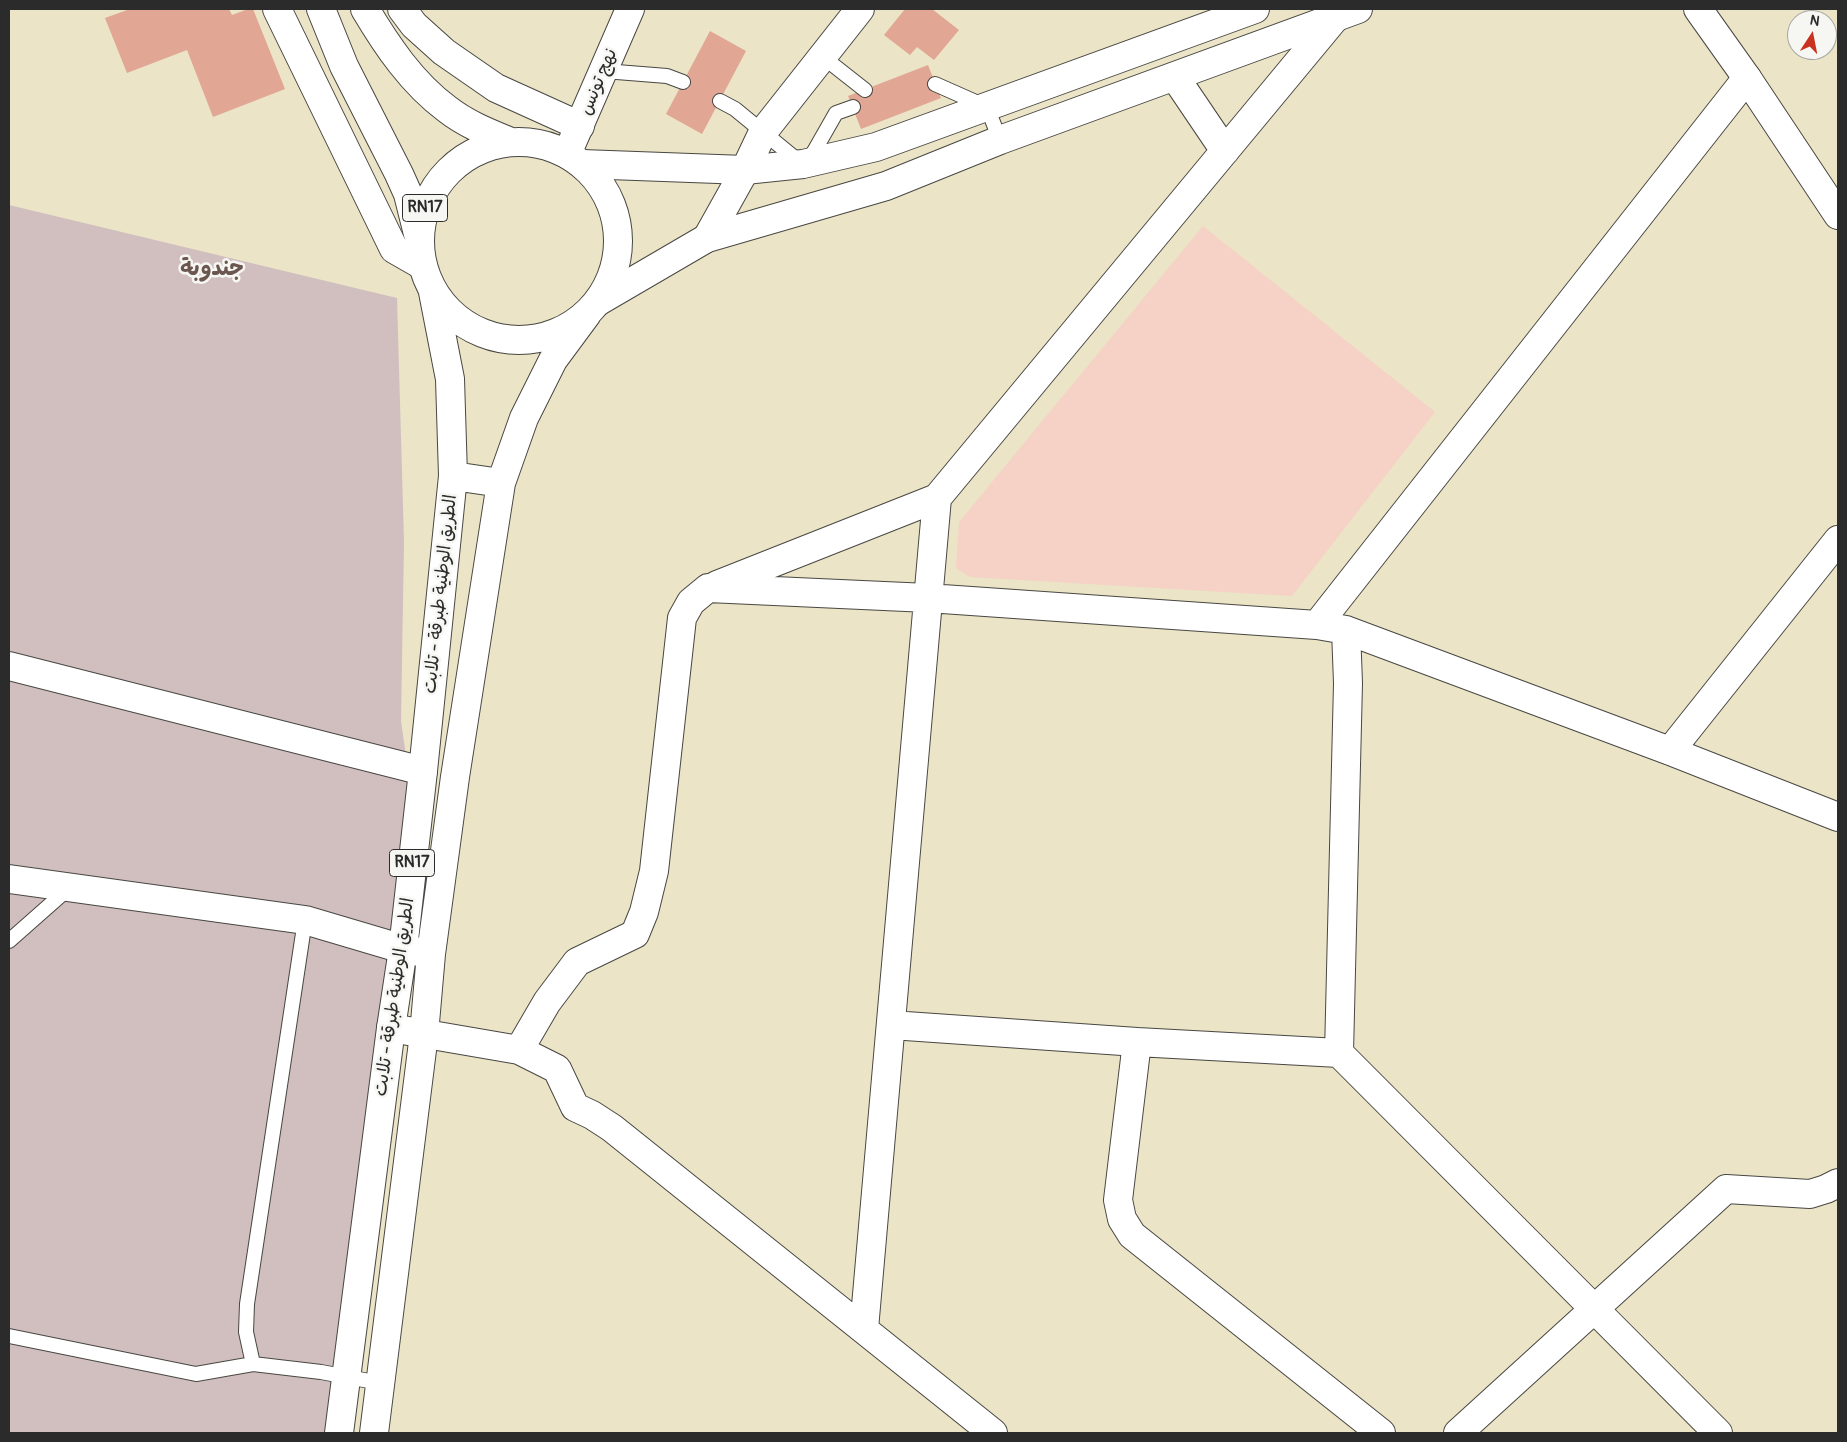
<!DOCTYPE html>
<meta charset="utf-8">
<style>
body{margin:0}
#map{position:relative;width:1847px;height:1442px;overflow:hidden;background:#ebe4c7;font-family:Pangolin,sans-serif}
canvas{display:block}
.frame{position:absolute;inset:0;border:10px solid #2b2b2b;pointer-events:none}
.north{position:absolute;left:1787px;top:10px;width:50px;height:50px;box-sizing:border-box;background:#f6f6f2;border:1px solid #a5a5a2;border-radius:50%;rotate:11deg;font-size:14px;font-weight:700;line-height:20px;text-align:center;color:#2b2b2b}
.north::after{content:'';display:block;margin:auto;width:18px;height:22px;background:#c8321e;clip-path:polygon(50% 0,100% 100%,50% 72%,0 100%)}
</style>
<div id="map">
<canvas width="1847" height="1442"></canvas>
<div class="frame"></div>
<div class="north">N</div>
</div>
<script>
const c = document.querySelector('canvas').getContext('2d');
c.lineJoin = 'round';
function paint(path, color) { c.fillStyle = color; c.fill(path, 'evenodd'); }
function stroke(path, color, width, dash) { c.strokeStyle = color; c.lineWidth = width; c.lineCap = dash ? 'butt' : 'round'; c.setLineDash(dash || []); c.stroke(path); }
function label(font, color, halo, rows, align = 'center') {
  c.font = font + ' Pangolin,"Playpen Sans Arabic",sans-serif'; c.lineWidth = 5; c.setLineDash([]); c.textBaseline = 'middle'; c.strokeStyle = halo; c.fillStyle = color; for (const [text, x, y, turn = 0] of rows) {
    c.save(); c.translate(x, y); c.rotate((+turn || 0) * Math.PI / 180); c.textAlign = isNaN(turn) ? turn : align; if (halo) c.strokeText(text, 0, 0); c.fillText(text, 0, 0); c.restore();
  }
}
const built = new Path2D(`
 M1203 226 1435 412 1292 596 970 577 956 568 959 522Z`);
const industrial = new Path2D(`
 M9 205 397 298 404 542 401 721 415 818 330 1433H9Z`);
const building = new Path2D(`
 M130 9H229L232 15 248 9H253L285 89 213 117 187 50 127 73 105 18Z
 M905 9H932L959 30 934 60 917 47 910 55 884 35Z
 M710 31 746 51 702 134 666 114Z
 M928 65 941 98 861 129 848 96Z`);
const service = new Path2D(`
 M823 57 865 90
 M604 71 667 76 683 82
 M935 84 987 107 1000 140
 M720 101 735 109 802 164
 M808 162 836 113 853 107
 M9 941 69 888
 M9 1336 196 1374 253 1364 321 1372 380 1383
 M253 1364 246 1332 247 1304 305 920`);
const minor = new Path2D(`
 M277 9 394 249 422 265
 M402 9 414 25 444 52 496 88 580 126
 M1175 77 1225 151
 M707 238 745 170 763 132 860 9
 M717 585 937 498 1335 18 1336 9
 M1317 625 1747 78
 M9 666 423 771
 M1670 751 1838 540
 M9 879 305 920 403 949 425 953
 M891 1025 1137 1042 1339 1053 1718 1433
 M391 1028 519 1050 557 1069 575 1107 592 1115 612 1128 993 1433
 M1137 1042 1118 1200 1122 1219 1132 1235 1381 1433
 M519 1050 547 1002 577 962 635 934 644 912 654 871 682 618 691 602 708 588 928 598 1317 625 1346 630 1670 751 1838 817
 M1339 1053 1348 683 1346 630
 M864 1329 937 498
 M1458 1433 1726 1189 1810 1194 1826 1189 1838 1183`);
const tertiary = new Path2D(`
 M1698 9 1747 78 1838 215
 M567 154 630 9`);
const secondary = new Path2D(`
 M582 164 745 170 803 164 876 147 1255 9
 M599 301 707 238 886 186 1000 140 1358 9`);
const primary = new Path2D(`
 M321 9 344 66 399 174 408 194 418 234
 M365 9C387 46 412 83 447 109 466 124 489 133 511 142
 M420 241a99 99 0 1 1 198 0a99 99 0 1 1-198 0Z
 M453 476 501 483
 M339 1433 391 1028 403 949 423 771 453 476 450 379 433 292
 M374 1433 424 1034 431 954 455 777 501 483 524 418 553 360 587 314`);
const shields = [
 [425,208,45],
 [412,863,45]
];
const shieldNames = [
 ["RN17",425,208],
 ["RN17",412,863]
];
const streetNames = [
 ["نهج تونس",599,82,-67],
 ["الطريق الوطنية طبرقة - تلابت",441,594,-84],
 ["الطريق الوطنية طبرقة - تلابت",395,997,-82]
];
const districtNames = [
 ["جندوبة",212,269]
];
paint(built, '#f6d1c5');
paint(industrial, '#d1bfbf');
paint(building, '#e1a694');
stroke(service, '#484742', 16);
stroke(minor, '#484742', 30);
stroke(tertiary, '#484742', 30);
stroke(secondary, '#484742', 30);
stroke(primary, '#484742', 30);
stroke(service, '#fff', 14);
stroke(minor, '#fff', 28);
stroke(tertiary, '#fff', 28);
stroke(secondary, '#fff', 28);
stroke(primary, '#fff', 28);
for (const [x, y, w] of shields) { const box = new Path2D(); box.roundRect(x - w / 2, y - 13.5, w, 27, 4); c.fillStyle = '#f6f6f2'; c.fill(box); stroke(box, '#2b2b2b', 1); }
label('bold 16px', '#2b2b2b', null, shieldNames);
label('18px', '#2b2b2b', '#f6f6f2', streetNames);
label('bold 22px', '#6b5650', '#f6f6f2', districtNames);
</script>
